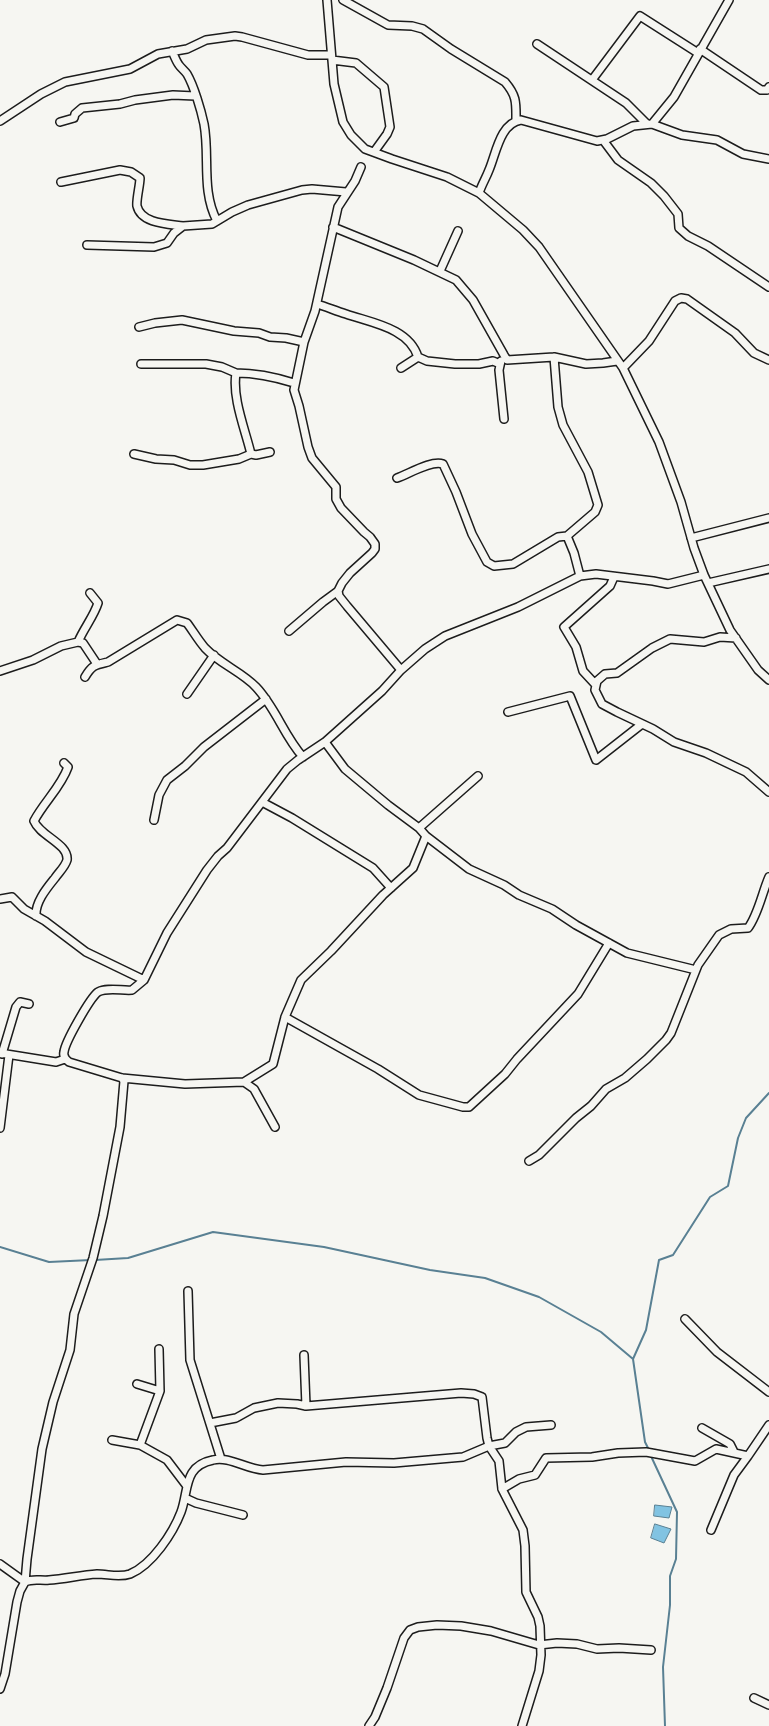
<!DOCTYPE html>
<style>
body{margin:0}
canvas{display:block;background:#f6f6f2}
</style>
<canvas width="769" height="1726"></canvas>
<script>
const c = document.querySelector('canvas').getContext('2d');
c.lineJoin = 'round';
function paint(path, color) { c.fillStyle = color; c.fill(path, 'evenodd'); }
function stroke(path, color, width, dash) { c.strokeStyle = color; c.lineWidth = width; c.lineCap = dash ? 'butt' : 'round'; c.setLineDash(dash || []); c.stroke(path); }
const water = new Path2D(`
 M655 1505 672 1507 669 1518 654 1516Z
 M655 1524 671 1529 664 1543 651 1538Z`);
const stream = new Path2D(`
 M0 1247 49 1262 91 1260
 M95 1260 128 1258 213 1232 324 1247 430 1270 485 1278 539 1297 601 1332 633 1359
 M649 1450 645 1442 633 1359 646 1330 659 1260 673 1255 710 1197 728 1186 738 1138 746 1118 769 1093
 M650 1454 677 1512 676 1559 670 1576V1605L663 1667 665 1726`);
const minor = new Path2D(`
 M327 0 334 84 343 122 351 135 365 149 392 159 447 177 479 193 523 230 539 247 623 368 659 442 681 502 694 548 704 575 730 630 758 670 769 680
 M343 0 388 25 412 26 423 29 451 49 505 82C517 96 516 103 516 120
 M537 44 626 103 647 124
 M700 49 761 90H767L769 87
 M172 51C174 55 176 61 179 65 181 68 185 71 187 74 194 86 201 110 204 124 210 156 201 191 217 221
 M332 60 356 63 384 87 390 127 387 134 374 152
 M592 80 640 16 698 53
 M0 121 41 94 65 82 130 69 158 54 187 49 206 40 235 36 242 37 308 55H331
 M60 122 74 118 75 114 82 108 120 104 135 100 173 95 195 96
 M652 124 674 97 729 0
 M603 140 618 160 651 183 664 196 678 214 679 228 688 236 708 246 769 287
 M61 182 120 170 131 172 140 178C140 185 136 200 137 206 141 224 169 224 183 226
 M479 193C482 184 486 178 489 170 496 154 500 123 521 120L597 141 607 139 633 126 652 124 682 135 717 140 743 154 769 159
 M333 227 414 260 456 280 473 300 504 355 507 360 554 357 586 364 603 363 617 361
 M87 245 154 247 167 243 174 233 183 226 212 224 232 212 248 205 302 190 312 189 346 192
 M440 271 458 231
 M317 304C327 307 336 311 346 314 372 323 409 328 418 357
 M139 327 155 323 182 320 234 331 259 333 270 337 286 338 304 342
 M554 357 558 407 563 425 588 472 598 505 595 512 567 536
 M501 361 499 370 504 419
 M141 364H206L222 367 236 373
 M401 368 418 357 427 361 455 364H479L493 361 500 364
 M623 368 649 341 675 301 681 298 687 299 735 333 754 353 769 360
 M134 454 156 459 174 460 190 465H203L239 459 251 454C245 429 232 398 236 373 256 373 275 377 294 383
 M251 454 256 455 270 452
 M397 478C409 474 431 460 443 464L456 492 472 534 487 562 494 566 513 564 558 537 567 536 574 553 580 576
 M691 538 769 518
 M708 583 769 569
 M338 591 339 596 347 606 401 670
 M289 631 323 602 338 591 342 583 350 573 372 553 375 549V544L370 537 364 532 341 508 336 499V487L312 458 308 447 299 406 294 390 304 342 315 311 338 207 355 181 361 167
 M736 638 720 637 704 642 670 639 652 648 617 673 605 674 597 681 595 690 602 704 617 712 653 729 674 742 706 753 746 772 769 792
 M78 642C84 628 94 616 98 603L90 593
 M0 671 33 660 61 646 78 642 83 643 97 664
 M85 677C92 665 95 665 108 662L177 620 187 623C193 631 198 640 205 648 220 664 242 672 256 687 276 708 284 736 303 757
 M596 685 583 671 576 647 564 627 610 586 614 577
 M187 694 214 655
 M508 712 570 696 596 760 642 724
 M325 742 345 769 388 805 419 828 426 836 469 869 504 885 519 895 552 909 576 925 627 953 696 970
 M262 802 292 818 373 868 391 888
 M154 820 159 795 167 780 185 766 204 747 266 699
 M419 828 478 776
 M0 899 12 897 24 909 45 921 86 952 144 980
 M36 916C35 902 47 888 55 878 59 872 65 867 67 860 69 844 40 836 34 821 44 802 61 787 68 767L64 763
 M285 1017 378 1069 419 1095 463 1107H469L505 1074 517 1059 578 994 609 943
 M0 1053 56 1062 65 1059
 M2 1054 16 1007 20 1002 29 1004
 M244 1082 273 1064 285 1017 301 980 331 951 383 895 413 868 426 836
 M275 1127 254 1089 244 1082 185 1084 122 1078 69 1062C65 1059 63 1056 64 1052 65 1042 90 998 98 992 107 987 123 991 132 990L144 980 167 933 207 870 218 856 227 848 287 769 298 760 325 742 382 691 401 670 425 649 445 636 518 607 580 576 596 574 653 581 668 584 704 575
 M0 1128 9 1055
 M529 1161 539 1155 576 1118 591 1106 606 1089 625 1078 647 1059 666 1040 671 1033 698 965 719 935 731 929 748 928C758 915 762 893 769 877
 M188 1291 190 1360 221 1459
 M685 1319 717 1352 769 1392
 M304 1355 306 1406 461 1393 474 1394 482 1397 487 1438 489 1446 499 1461 502 1489 523 1530 525 1546 526 1592 538 1617 540 1626 541 1655 539 1671 522 1726
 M137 1384 160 1391
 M210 1423 236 1418 254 1408 278 1403 297 1404 306 1406
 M702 1428 730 1444 734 1452
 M112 1440 140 1445 167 1460 186 1485
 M140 1445 160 1391 159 1349
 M502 1489 519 1479 535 1475 546 1458 592 1457 618 1453 646 1452 695 1461 716 1449 748 1456 769 1425
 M185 1498 196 1503 243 1515
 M711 1530 734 1475 748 1456
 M0 1564 25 1582
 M25 1582C33 1578 41 1581 49 1580 65 1579 81 1575 97 1574 108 1574 119 1578 130 1574 152 1565 173 1533 181 1512 189 1490 183 1466 213 1460 229 1456 246 1469 263 1470L346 1462 394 1463 463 1457 489 1446 505 1443 516 1432 526 1427 551 1425
 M0 1689 5 1674 17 1602 20 1591 25 1582 27 1559 42 1449 53 1402 70 1350 74 1314 93 1258 103 1216 120 1127 124 1081 122 1078
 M754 1698 769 1705
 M369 1726 375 1717 387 1688 404 1638 410 1630 418 1627 437 1625 461 1626 491 1631 539 1645 557 1643 577 1644 597 1649 619 1648 651 1650`);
paint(water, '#81c3e2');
stroke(water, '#598093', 1);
stroke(stream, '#598093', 2);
stroke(minor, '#1c1c1c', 10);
stroke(minor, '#f6f6f2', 7);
</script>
